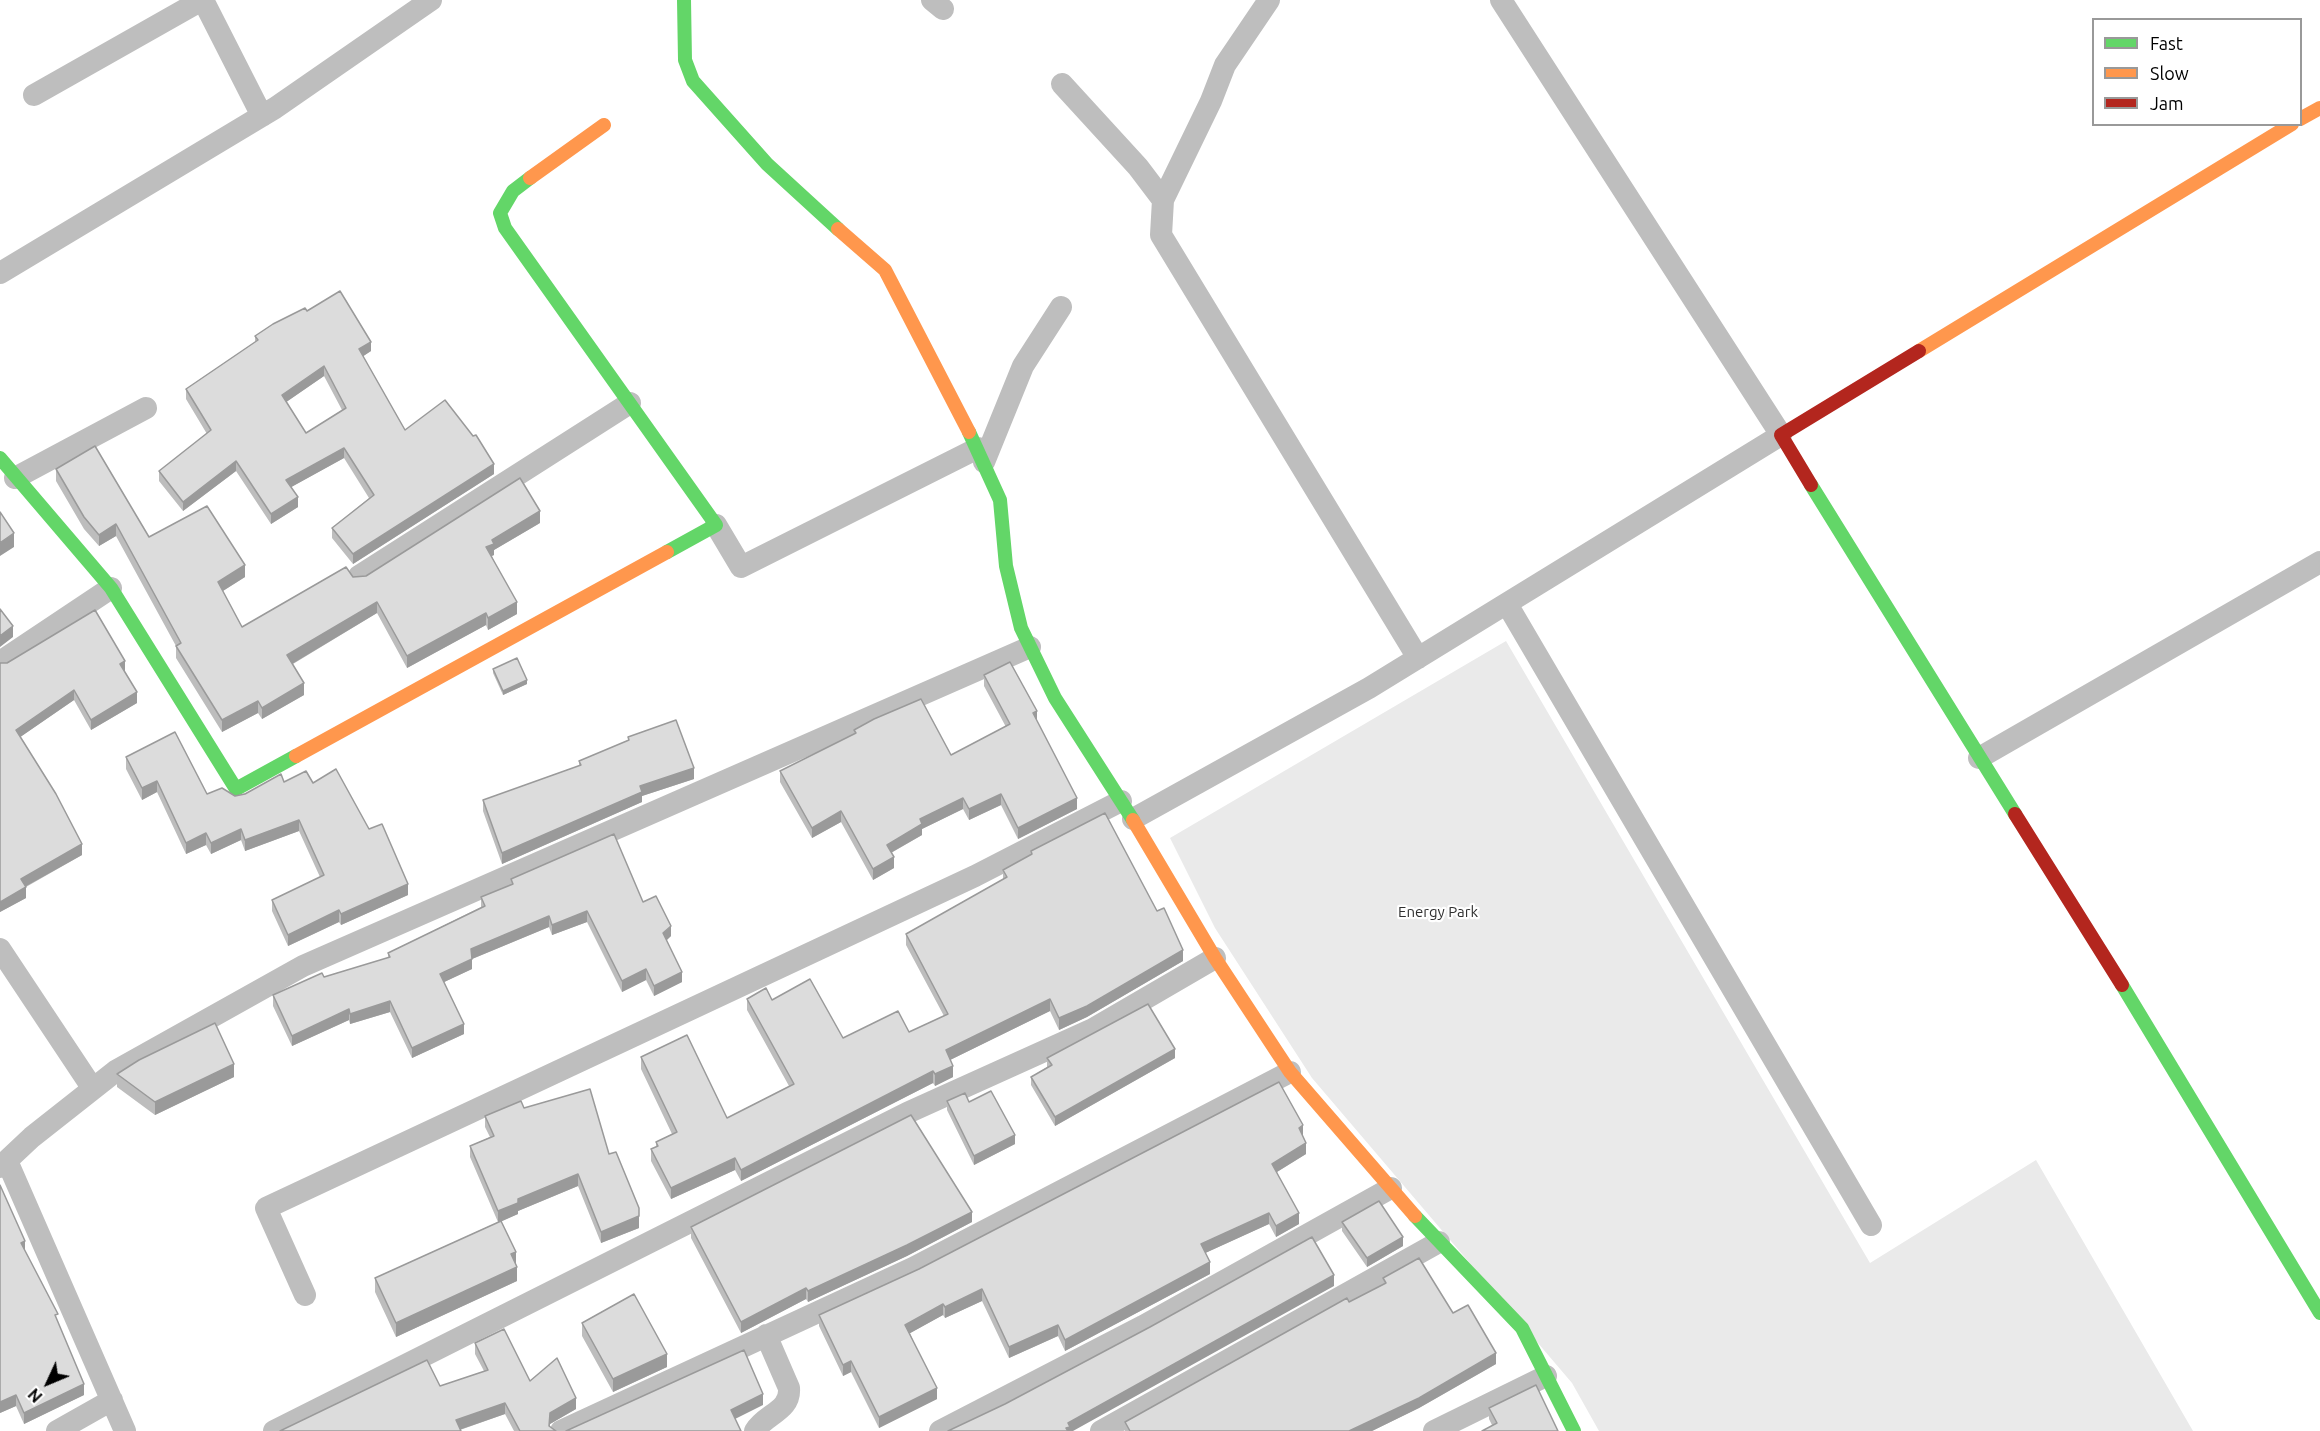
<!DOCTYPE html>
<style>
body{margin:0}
#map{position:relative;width:2320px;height:1431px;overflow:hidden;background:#fff;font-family:Ubuntu,sans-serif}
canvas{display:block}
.legend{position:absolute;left:2092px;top:18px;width:210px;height:108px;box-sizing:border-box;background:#fff;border:2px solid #999;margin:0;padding:8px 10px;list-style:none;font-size:18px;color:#000}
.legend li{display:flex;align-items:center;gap:12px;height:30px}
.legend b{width:30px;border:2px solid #999}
.north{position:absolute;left:18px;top:1353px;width:60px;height:60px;-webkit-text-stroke:4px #fff;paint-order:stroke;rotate:226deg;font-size:16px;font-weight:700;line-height:24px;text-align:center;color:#000}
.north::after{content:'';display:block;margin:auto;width:21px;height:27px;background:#000;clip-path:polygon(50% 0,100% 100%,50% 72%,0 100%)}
</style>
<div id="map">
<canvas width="2320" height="1431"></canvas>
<ul class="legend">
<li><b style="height:8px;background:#63d668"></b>Fast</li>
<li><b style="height:8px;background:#ff974d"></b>Slow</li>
<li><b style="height:8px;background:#b3261e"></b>Jam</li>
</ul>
<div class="north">N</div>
</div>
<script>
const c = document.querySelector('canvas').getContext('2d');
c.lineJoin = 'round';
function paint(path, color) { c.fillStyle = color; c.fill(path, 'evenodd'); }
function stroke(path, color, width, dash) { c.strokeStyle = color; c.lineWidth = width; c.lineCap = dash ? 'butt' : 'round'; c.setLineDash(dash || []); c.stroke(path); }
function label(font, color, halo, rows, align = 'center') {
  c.font = font + ' Ubuntu,sans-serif'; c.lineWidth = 4.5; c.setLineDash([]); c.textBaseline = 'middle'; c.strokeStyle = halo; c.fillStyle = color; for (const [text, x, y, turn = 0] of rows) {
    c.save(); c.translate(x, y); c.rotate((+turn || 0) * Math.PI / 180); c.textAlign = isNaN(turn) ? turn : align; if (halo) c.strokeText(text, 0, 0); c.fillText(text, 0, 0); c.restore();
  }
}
const green = new Path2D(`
 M1506 641 1870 1263 2036 1160 2193 1431H1599L1572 1383 1312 1078 1215 928 1170 838Z`);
const street = new Path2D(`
 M203 0 262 116
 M932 0 943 9
 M1269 0 1225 65 1211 101 1163 200 1161 235 1418 658
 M1062 84 1138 167 1163 200
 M34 95 202 0
 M0 273 275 108 431 0
 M984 462 1023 366 1061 307
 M15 478 146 408
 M716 525 741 567 978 448
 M359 576 630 403
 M1507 604 1871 1225
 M0 662 111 588
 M1979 758 2320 562
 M1133 819 1369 688 1781 435 1501 0
 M0 949 93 1089
 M7 1161 125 1431
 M0 1167 32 1137 117 1070 303 966 1030 647
 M305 1295 266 1208 975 876 1121 801
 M57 1431 112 1400
 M274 1431 907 1113 1093 1029 1215 958
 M561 1431 913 1268 1290 1072
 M755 1431C765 1414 791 1411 789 1388L766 1335
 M940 1431 1143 1326 1391 1188
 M1101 1431 1439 1242
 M1434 1431 1546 1376`);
const fast = new Path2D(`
 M684 0 685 60 693 81 767 164 838 229
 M530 178 513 191 500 213 505 228 716 525 667 552
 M969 432 1000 500 1006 566 1021 628 1055 698 1133 820
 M0 458 111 588 236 789 296 756
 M1811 485 2015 814
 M2122 985 2320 1313
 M1415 1216 1522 1328 1574 1431`);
const slow = new Path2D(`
 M2300 119 2320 108
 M530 178 604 125
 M838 229 885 270 969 432
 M1919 351 2292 124
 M296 756 667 552
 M1133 820 1215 958 1290 1072 1415 1216`);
const jam = new Path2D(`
 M1811 485 1781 435 1919 351
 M2015 814 2122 985`);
const wall = new Path2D(`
 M307 311 371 351 363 356 405 430 494 474 353 564 332 538V528L369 498 344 458 291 487 298 507 271 524 236 471 183 511 159 481V471L207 434 186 399V389L255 342V336ZM324 376 342 410 306 433 286 402Z
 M56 469 149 537 245 577 223 591 242 627 353 577 366 576 540 523 494 550V555L492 556 517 614 488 630 486 625 407 668 377 613 293 664 304 695 262 719 258 713 222 732 176 658V646L116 536 99 546 84 529 56 481Z
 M0 663 125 672 137 703 91 730 74 700 20 737 82 855 26 887V898L0 912Z
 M493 669 527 684 503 695 493 673Z
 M984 675 1037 722 1077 809 1018 839 1001 805 969 820 963 809 922 829V835L891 853 894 868 873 880 841 822 812 838 780 782V771L854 734V730L951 755 1006 727 984 686Z
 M628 737 694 779 642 796V802L502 864 483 811V800L579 766V761L628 741Z
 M126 757 207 794 235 796 284 782 313 783 369 829 408 895 341 925 339 922 288 946 272 911V900L320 877 299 831 245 851 241 840 211 854 206 845 186 854 157 792 142 800 126 769Z
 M1031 851 1183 961 1087 1017 1059 1030 1050 1011 950 1060 953 1077 935 1086 933 1083 741 1181 735 1170 671 1199 651 1161V1149L656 1147V1142L672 1134 641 1069V1057L727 1118 789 1086 747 1010V999L772 1000 843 1038 909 1032 944 1016 906 945V934L1003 879V870L1031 855Z
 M511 879 643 902 671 936 666 940 682 982 654 996 646 980 622 992 587 922 552 935 549 927 472 959V969L444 982 464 1034 412 1058 390 1012 350 1024 349 1020 292 1046 273 1006V995L324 977 388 958V953L481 907V897L511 884Z
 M1047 1058H1175L1055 1126 1031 1085V1077L1047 1067Z
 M117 1074 234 1077 155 1115 117 1087Z
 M947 1101 969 1102 1015 1144 974 1165 947 1110Z
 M524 1108 609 1154 639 1228 601 1243 578 1186 518 1211V1214L501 1221 516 1264 517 1281 396 1337 375 1292V1278L498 1222 470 1157V1146L490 1137 485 1127V1116Z
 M1303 1137 1306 1154 1277 1172 1299 1224 1276 1237 1269 1224 1205 1253 1210 1274 1065 1351 1058 1336 1009 1358 982 1301 945 1318 943 1315 910 1333 937 1399 879 1428 851 1372 843 1376 819 1326V1315Z
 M972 1222 907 1256 808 1302 806 1299 741 1333 691 1238V1227Z
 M1342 1222 1403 1246 1367 1267 1342 1231Z
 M25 1252 58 1322 84 1395 24 1424 16 1406 0 1413Z
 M1383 1278 1453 1313 1496 1364 1419 1408 1372 1431H1125V1422L1349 1302 1383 1285Z
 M582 1323 667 1367 613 1392 582 1336Z
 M475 1343 530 1381 576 1409 550 1424V1427L556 1431H514L505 1414 460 1430 440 1386 484 1371 475 1354Z
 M1489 1408 1558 1431 1492 1425 1489 1419Z`);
const shadedWall = new Path2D(`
 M371 342V351L359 359V349Z
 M324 366V376L282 405V395Z
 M344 448V458L286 490V480Z
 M236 461V471L183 511V502Z
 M494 464V474L353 564V554Z
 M298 497V507L271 524V514Z
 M540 511V523L494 550V555L486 558V547L492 540Z
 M116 524V536L99 546V535Z
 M14 533V547L0 556V543Z
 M245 565V577L218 594V582Z
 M377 602V613L287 667V655Z
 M517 602V614L488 630V618Z
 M486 613V625L407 668V656Z
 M13 626V637L0 647V636Z
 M125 661V672L120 664Z
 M527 680V684L503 695V691Z
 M304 683V695L262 719V708Z
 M74 690V700L16 740V730Z
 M137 692V703L91 730V720Z
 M258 701V713L222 732V720Z
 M1037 711V722L1033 713Z
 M694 768V779L642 796V802L502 864V853L640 786Z
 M157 781V792L142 800V788Z
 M1001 794V805L969 820V809Z
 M963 798V809L922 829V835L887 855V845L920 819Z
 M1077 798V809L1018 839V828Z
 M841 811V822L812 838V828Z
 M299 820V831L245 851V840Z
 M241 829V840L211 854V843Z
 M206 833V845L186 854V843Z
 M82 844V855L21 889V879Z
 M894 857V868L873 880V869Z
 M408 884V895L341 925V914Z
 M26 887V898L0 912V902Z
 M339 910V922L288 946V935Z
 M587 911V922L552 935V925Z
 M549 916V927L472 959V969L440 984V974L471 949Z
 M671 926V936L663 944V933Z
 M1183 950V961L1087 1017 1059 1030V1018Z
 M646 969V980L622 992V981Z
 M682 972V982L654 996V986Z
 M1050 999V1011L946 1062V1050Z
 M390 1001V1012L350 1024V1014Z
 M349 1009V1020L292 1046V1036Z
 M464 1024V1034L412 1058V1048Z
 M1175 1049V1058L1055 1126V1117Z
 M234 1064V1077L155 1115V1102Z
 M953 1066V1077L935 1086V1074Z
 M933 1071V1083L741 1181V1170Z
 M1303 1125V1137L1299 1128Z
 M1015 1135V1144L974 1165V1156Z
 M1306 1143V1154L1272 1175V1164Z
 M735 1158V1170L671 1199V1188Z
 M578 1174V1186L518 1211V1214L498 1223V1211L518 1199Z
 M972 1212V1222L907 1256 808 1302V1291Z
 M1269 1213V1224L1201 1255V1244Z
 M1299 1213V1224L1276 1237V1226Z
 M639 1216V1228L601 1243V1232Z
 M1403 1237V1246L1367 1267V1258Z
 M25 1241V1252L21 1243Z
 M516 1252V1265L511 1254Z
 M1210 1262V1274L1065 1351V1340Z
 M517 1267V1281L396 1337V1323Z
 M1334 1275V1286L1073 1431H1066L1068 1423Z
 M806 1288V1299L741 1333V1322Z
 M982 1289V1301L945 1318V1307Z
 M943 1304V1315L905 1336V1325Z
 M1058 1325V1336L1009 1358V1347Z
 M1496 1353V1364L1419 1408 1372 1431H1349Z
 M667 1354V1367L613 1392V1379Z
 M851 1361V1372L843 1376V1365Z
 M84 1384V1395L24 1424V1413Z
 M937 1388V1399L879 1428V1417Z
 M763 1394V1405L731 1421V1410Z
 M16 1395V1406L0 1413V1402Z
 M576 1398V1409L550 1424 549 1431 550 1413Z
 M505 1403V1414L456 1431V1420Z`);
const building = new Path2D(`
 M340 291 371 342 359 349 405 430 445 400 473 436 476 435 494 464 353 554 332 528 374 495 344 448 286 480 298 497 271 514 236 461 183 502 159 471 211 430 186 389 258 340 255 336 273 324 305 308 307 311ZM324 366 346 408 306 433 282 395Z
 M95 446 149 537 207 506 245 565 218 582 242 627 346 567 353 577 366 576 520 478 540 511 492 540 494 544 486 547 517 602 488 618 486 613 407 656 377 602 287 655 304 683 262 708 258 701 222 720 176 646 181 643 116 524 99 535 84 517 56 469Z
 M0 512 14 533 0 543Z
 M0 609 13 626 0 636Z
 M95 610 125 661 120 664 137 692 91 720 74 690 16 730 56 794 82 844 21 879 26 887 0 902V663H7Z
 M517 658 527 680 503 691 493 669Z
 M1010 662 1037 711 1033 713 1077 798 1018 828 1001 794 969 809 963 798 920 819 922 824 887 845 894 857 873 869 841 811 812 828 780 771 856 733 854 730 874 719 921 699 951 755 1010 724 984 675Z
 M676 720 694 768 640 786 642 792 502 853 483 800 581 765 579 761 629 740 628 737Z
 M175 732 207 794 222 788 235 796 245 794 281 774 284 782 306 771 313 783 336 769 369 829 382 824 408 884 341 914 339 910 288 935 272 900 324 875 299 820 245 840 241 829 211 843 206 833 186 843 157 781 142 788 126 757Z
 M1105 813 1157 911 1164 908 1183 950 1087 1006 1059 1018 1050 999 946 1050 953 1066 935 1074 933 1071 741 1170 735 1158 671 1188 651 1149 658 1146 656 1142 677 1132 641 1057 687 1035 727 1118 794 1084 747 999 766 988 772 1000 810 979 843 1038 898 1011 909 1032 948 1014 906 934 1007 877 1003 870 1032 854 1031 851Z
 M614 834 643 902 656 896 671 926 663 933 682 972 654 986 646 969 622 981 587 911 552 925 549 916 471 949 472 959 440 974 464 1024 412 1048 390 1001 350 1014 349 1009 292 1036 273 995 322 973 324 977 390 957 388 953 485 906 481 897 513 884 511 879Z
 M1148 1004 1175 1049 1055 1117 1031 1077 1052 1065 1047 1058Z
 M215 1023 234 1064 155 1102 117 1074 139 1060Z
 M1279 1082 1303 1125 1299 1128 1306 1143 1272 1164 1299 1213 1276 1226 1269 1213 1201 1244 1210 1262 1065 1340 1058 1325 1009 1347 982 1289 945 1307 943 1304 905 1325 937 1388 879 1417 851 1361 843 1365 819 1315 919 1269Z
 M590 1089 609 1154 616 1152 639 1208V1216L601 1232 578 1174 518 1199V1203L498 1211 470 1146 494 1136 485 1116 521 1101 524 1108Z
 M991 1091 1015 1135 974 1156 947 1101 965 1093 969 1102Z
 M911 1115 972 1212 907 1245 808 1291 806 1288 741 1322 691 1227Z
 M0 1185 25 1241 21 1243 58 1314 55 1315 84 1384 24 1413 16 1395 0 1402Z
 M1379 1201 1403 1237 1367 1258 1342 1222Z
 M501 1221 516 1252 511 1254 517 1267 396 1323 375 1278Z
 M1312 1237 1334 1275 1068 1423 1070 1427 1066 1428 1068 1431H948L1005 1404 1150 1327Z
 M1419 1258 1453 1313 1468 1305 1496 1353 1419 1398 1349 1431H1130L1125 1422 1347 1298 1349 1302 1386 1283 1383 1278Z
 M634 1294 667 1354 613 1379 582 1323Z
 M504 1329 530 1381 557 1358 576 1398 550 1413 549 1426 556 1431H520L505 1403 456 1420 461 1431H280L427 1360 440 1386 488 1370 475 1343Z
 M744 1350 763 1394 731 1410 741 1431H566Z
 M1536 1385 1558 1431H1482L1497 1423 1489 1408Z`);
const parkNames = [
 ["Energy Park",1438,912]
];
paint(green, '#eaeaea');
stroke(street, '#bebebe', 22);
stroke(fast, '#63d668', 14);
stroke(slow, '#ff974d', 14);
stroke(jam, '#b3261e', 14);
paint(wall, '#bdbdbd');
paint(shadedWall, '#9a9a9a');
paint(building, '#dcdcdc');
stroke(building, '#9a9a9a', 1.5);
label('15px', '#2f2f2f', '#fff', parkNames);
</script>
